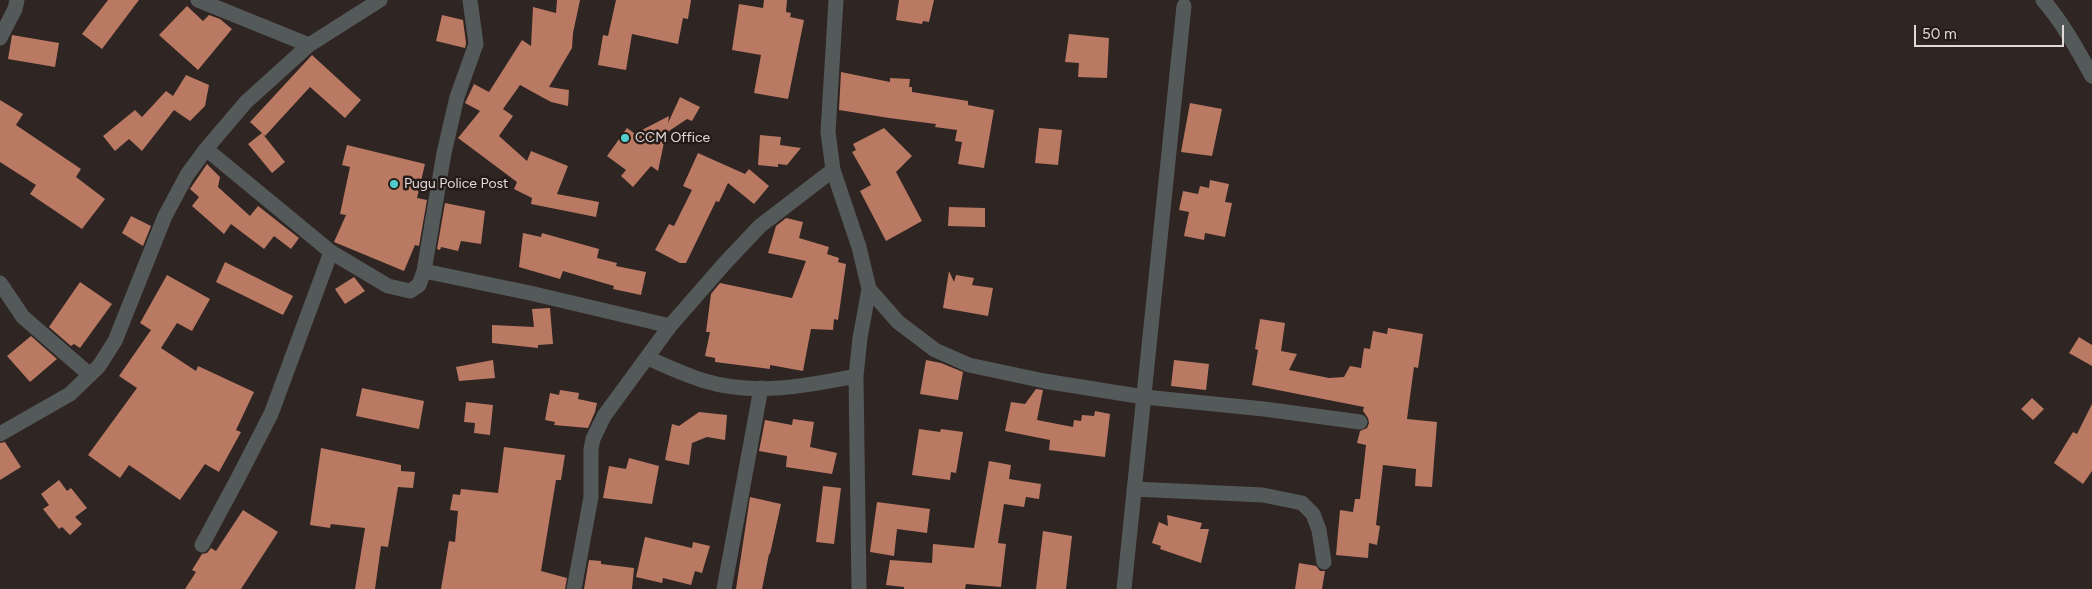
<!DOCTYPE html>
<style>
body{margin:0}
#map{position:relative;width:2092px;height:589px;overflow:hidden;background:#2f2522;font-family:Figtree,sans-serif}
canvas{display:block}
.scale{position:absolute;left:1914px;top:25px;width:150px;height:22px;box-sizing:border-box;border:2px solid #e0dad8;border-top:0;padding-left:6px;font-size:15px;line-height:18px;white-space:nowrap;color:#e0dad8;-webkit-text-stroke:4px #251c19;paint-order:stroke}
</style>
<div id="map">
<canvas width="2092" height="589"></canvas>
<div class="scale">50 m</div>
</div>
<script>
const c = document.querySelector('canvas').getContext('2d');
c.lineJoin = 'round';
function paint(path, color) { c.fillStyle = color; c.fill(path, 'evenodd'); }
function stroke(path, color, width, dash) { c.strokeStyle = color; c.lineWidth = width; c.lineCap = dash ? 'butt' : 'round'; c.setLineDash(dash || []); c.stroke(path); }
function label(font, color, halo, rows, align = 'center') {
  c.font = font + ' Figtree,sans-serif'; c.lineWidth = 5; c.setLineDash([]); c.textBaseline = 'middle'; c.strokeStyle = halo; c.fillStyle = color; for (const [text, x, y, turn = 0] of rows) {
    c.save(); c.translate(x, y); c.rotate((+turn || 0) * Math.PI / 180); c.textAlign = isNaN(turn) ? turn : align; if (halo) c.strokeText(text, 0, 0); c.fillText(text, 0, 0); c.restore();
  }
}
const building = new Path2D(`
 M108 0H139L102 49 82 34Z
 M557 0H580L573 33 572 48 549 87 569 90 568 106 551 102 520 85 503 109 513 116 499 136 527 161 531 151 568 166 557 194 599 202 596 217 531 204 532 198 514 189 517 182 458 138 480 111 465 103 474 84 489 92 522 40 531 46 533 7 556 13Z
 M616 0H691L688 19 683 18 678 44 632 34 626 70 598 65 603 35 608 36Z
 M764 0H787L786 12 791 13 790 17 804 20 788 99 754 93 761 55 732 50 739 4 763 8Z
 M899 0H934L929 22 923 21 922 24 896 20Z
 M187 6 203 21 209 15 220 19 232 29 198 70 159 35Z
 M442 15 463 20 466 43 465 48 436 41Z
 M1069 34 1109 38 1107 78 1078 77 1079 63 1065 62Z
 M12 35 59 43 55 67 8 59Z
 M312 55 361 100 345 118 310 87 265 136 262 133 285 162 272 173 248 144 262 133 250 122Z
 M841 72 890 82V78L910 79 909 87H912V92L968 101V105L994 110 984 168 958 164 962 142 955 141 957 130 935 127 936 124 889 118 839 110Z
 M186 75 209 85 205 106 190 121 174 110 142 151 129 139 115 151 103 136 135 110 142 117 166 91 173 96Z
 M680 97 700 107 692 121 687 119 666 133 658 171 651 166 633 187 621 176 626 170 607 156 627 128 638 136 642 130 669 116 668 123Z
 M0 100 23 114 16 125 81 169 76 177 105 199 82 229 30 194 36 185 0 162Z
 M1190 103 1222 109 1212 156 1181 152Z
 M884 128 912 156 896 172 922 221 886 241 860 191 871 185 852 152 856 150 853 144Z
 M1039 128 1062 130 1058 165 1035 163Z
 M760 135 781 137 780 145 801 148 787 165 778 164V167L758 165Z
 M347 145 425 164 417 198 427 200 419 246 415 245 404 271 334 242 346 215 340 214 350 167 342 165Z
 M698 153 745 174 749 169 769 186 754 204 728 183 719 202 716 201 686 263H680L655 250 669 224 674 226 692 190 683 186Z
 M207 164 220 177 218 187 250 216 258 206 299 238 291 249 274 236 264 249 231 224 224 234 192 206 199 197 190 189Z
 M1210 180 1229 184 1225 202 1232 203 1225 237 1205 233 1204 240 1184 236 1189 212 1179 210 1183 191 1198 194 1200 186 1209 188Z
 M445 203 485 211 481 244 461 241 458 251 441 247 440 250 437 249Z
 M949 207 985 208V227L948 226Z
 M131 216 151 226 143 246 122 233Z
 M786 218 803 222 799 238 829 247 827 254 839 258 838 262 846 264 838 320 834 319 833 330 811 329 803 371 770 365V369L715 362V358L705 356 710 332H706L711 294 720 283 792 298 806 261 768 253 776 226Z
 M523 233 541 237 542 233 599 249 597 258 617 263 616 266 646 272 641 295 613 289 614 286 563 271 560 279 519 267Z
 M225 262 293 296 283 315 216 282Z
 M949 271 954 282 956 275 974 278 972 285 993 288 988 316 943 308Z
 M167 275 210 299 192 331 177 323 161 348 196 371 198 366 254 392 236 430 241 432 219 472 205 464 180 500 129 465 120 478 88 455 137 388 119 376 151 330 140 323Z
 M354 277 365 291 345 304 335 289Z
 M80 282 112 304 80 348 74 344 71 346 49 327Z
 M550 308 553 344 538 345V348L492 343V325L534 327 532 309Z
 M1260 319 1285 323 1281 351 1297 354 1289 370 1329 378 1344 377 1350 366 1361 368 1364 348 1370 349 1373 331 1387 334 1388 328 1423 334 1418 368 1414 367 1407 419 1437 422 1432 487 1415 486 1416 469 1383 465 1376 525 1380 526 1377 545 1369 543 1368 558 1336 555 1340 510 1353 512 1355 499H1360L1366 445 1357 443 1360 431 1367 428 1369 423 1368 418 1363 411 1364 407 1252 385 1258 350 1255 349Z
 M31 336 57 359 30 382 7 356Z
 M2079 337 2092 345V366L2069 353Z
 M493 360 495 378 459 381 456 367Z
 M926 360 941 363 963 372 958 400 920 394Z
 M1174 360 1209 364 1206 390 1171 386Z
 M362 388 424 401 419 429 356 416Z
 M1036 389 1043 390 1037 420 1073 427 1074 420 1081 421 1082 415 1094 416 1095 411 1110 414 1105 457 1049 450 1050 440 1005 431 1011 402 1025 404Z
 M560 390 579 393 578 399 597 403 595 412 588 428 554 425 555 422 545 420 550 393 559 395Z
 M2032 398 2044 409 2033 420 2021 409Z
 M466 402 493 405 490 435 474 433 475 423 464 422Z
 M2092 404V471L2083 484 2054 463 2073 432 2077 434Z
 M699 412 727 415 725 440 707 437 692 443 689 465 665 460 672 424 679 426Z
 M793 419 814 422 810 447 837 453 832 474 786 467 787 456 759 451 765 420 792 425Z
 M919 429 940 432 941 429 963 432 956 473 951 472 950 480 912 475Z
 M5 442 21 467 0 480V443Z
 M504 447 565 455 561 480H556L541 571 567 578 565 589H441L449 541 455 542 458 511 450 510 453 494 460 495 461 489 498 493Z
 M321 448 401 465V471L415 472 413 488 398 487 388 547 381 546 375 589H355L365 528 331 524 330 528 310 525Z
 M629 458 659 466 652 504 603 498 609 466 626 469Z
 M989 461 1011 465 1009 479 1041 484 1039 499 1026 497 1024 507 1004 504 998 543 1006 544 1001 587 966 584 965 589H904V587L886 585 890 560 932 563 933 544 974 548Z
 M59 480 67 491 71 488 87 508 75 517 82 524 70 535 62 527 59 529 43 509 49 505 41 494Z
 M823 486 841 488 834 544 816 542Z
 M750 497 781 504 770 554H769L762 589H736Z
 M877 502 930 509 927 533 897 529 894 556 870 552Z
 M243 510 278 532 241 589H185L196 572 192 570 202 554 207 553 211 548 216 551Z
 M1167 515 1202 523 1200 529H1209L1201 563 1160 549 1161 546 1152 543 1159 522 1168 526Z
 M1043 531 1072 536 1066 589H1036Z
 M645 537 692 548 693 542 710 546 702 573 695 571 691 585 663 578 662 583 636 577Z
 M589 560 601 561V564L634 568 632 589H584Z
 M1299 563 1316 566 1320 571H1325L1322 589H1295Z`);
const street = new Path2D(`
 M198 0 309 45
 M836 0 828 132 833 170 859 247 869 289 898 322 935 350 969 365 1044 381 1144 397 1264 409 1360 422
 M2043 0C2063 23 2077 49 2092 76
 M0 38 15 9 17 0
 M206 149 331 252 388 286 410 291 419 285 424 271 444 153 457 97 476 44 470 0
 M424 271 530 293 670 326
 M0 283 23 317 90 375
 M648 358C666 366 685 375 705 381 754 396 807 386 856 376
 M0 434 70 394 99 366 115 341 165 216 187 175 206 149 246 102 309 45 380 0
 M1134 489 1263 495 1302 503 1313 514 1319 530 1324 562
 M202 545 237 480 271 414 331 252
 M574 589 591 497V449L593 439 604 416 670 326 725 263 760 226 833 170
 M724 589 761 388
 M859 589 856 376 860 338 869 289
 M1124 589 1184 6`);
const markers = [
 [625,138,5,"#53cdcb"],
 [394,184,5,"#53cdcb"]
];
const poiNames = [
 ["CCM Office",635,138],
 ["Pugu Police Post",404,184]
];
paint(building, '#ba7963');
stroke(street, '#545959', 15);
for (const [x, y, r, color] of markers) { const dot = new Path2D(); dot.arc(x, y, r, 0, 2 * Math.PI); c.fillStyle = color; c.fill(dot); stroke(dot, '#251c19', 2); }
label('14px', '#e0dad8', '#251c19', poiNames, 'left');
</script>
